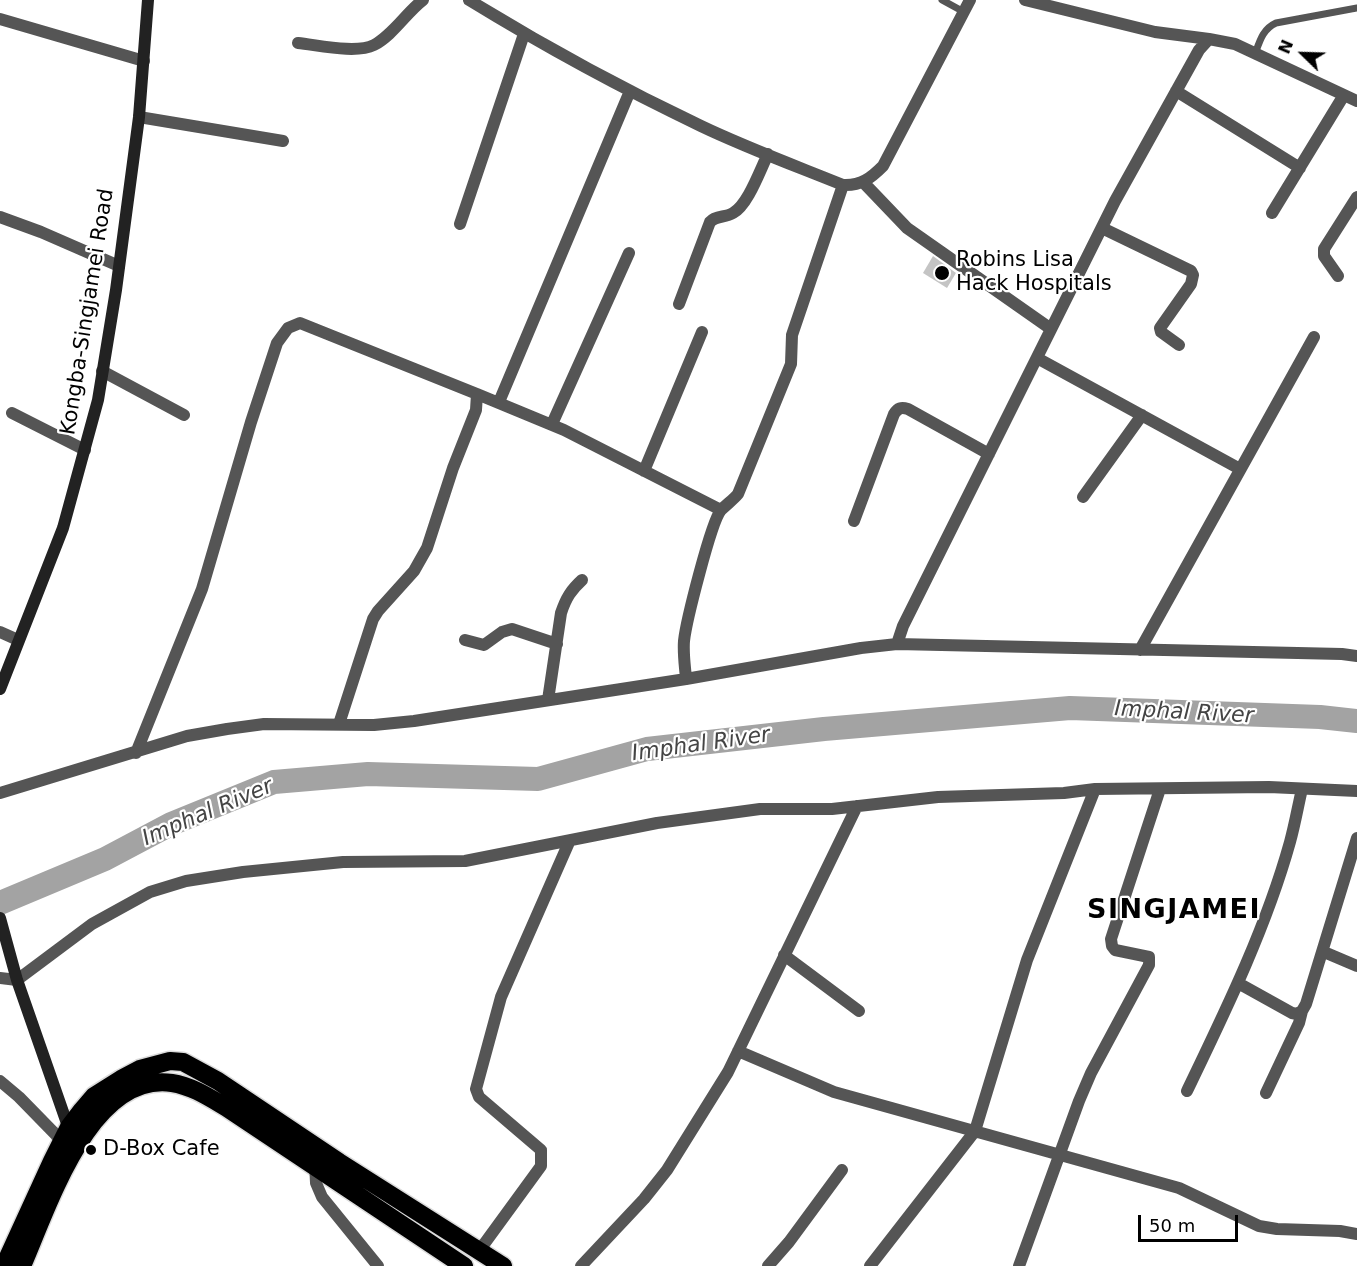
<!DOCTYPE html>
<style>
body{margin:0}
#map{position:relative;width:1357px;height:1266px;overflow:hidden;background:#fff;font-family:"DejaVu Sans",sans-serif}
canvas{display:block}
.north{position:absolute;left:1273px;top:24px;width:60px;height:60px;-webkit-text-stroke:4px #fff;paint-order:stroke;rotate:293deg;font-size:16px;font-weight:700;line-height:24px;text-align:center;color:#000}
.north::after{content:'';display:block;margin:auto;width:21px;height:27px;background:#000;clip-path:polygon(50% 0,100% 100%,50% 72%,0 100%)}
.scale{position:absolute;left:1138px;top:1215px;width:100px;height:27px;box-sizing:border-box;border:3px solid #000;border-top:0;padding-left:8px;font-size:18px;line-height:21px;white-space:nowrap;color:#000;-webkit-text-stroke:4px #fff;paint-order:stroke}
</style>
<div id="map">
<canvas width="1357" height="1266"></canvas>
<div class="north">N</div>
<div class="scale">50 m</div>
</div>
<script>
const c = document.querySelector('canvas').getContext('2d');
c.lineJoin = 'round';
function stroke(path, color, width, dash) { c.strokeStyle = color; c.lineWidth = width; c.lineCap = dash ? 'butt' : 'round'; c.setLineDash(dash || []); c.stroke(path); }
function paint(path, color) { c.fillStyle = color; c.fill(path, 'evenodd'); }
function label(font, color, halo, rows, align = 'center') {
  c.font = font + ' "DejaVu Sans",sans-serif'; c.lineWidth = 4.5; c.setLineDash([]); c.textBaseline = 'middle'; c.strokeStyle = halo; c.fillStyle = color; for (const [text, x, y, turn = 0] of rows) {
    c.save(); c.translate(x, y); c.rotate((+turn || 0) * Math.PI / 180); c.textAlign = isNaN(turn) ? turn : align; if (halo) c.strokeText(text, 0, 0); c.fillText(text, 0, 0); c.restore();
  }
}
const river = new Path2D(`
 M0 903 105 859 171 824 274 782 368 774 538 779 647 749 824 729 1070 708 1320 717 1357 721`);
const building = new Path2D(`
 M933 256 956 273 947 288 923 273Z`);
const lane = new Path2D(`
 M942 0 964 12
 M1255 54C1260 40 1263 29 1276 23L1357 8`);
const street = new Path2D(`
 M469 0C544 46 621 88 701 126 747 148 796 166 843 185 861 186 871 178 883 166L970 0
 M1025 0 1155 32 1209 39
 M0 19 144 61
 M298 43C318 45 356 54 374 45 393 35 406 13 423 0
 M1176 91 1300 168
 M139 117 283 141
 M863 182 907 228 1051 329
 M1272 213 1344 95
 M0 217 41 232 119 266
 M460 224 524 34
 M1102 228 1191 271 1193 275 1191 284 1160 328 1161 332 1179 345
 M1338 276 1324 256V249L1357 197
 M679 304 710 222C716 215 725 218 733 213 748 205 760 170 768 154
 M1037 358 1240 469
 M102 371 184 415
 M477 394 564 430 721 510
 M499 402 630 91
 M12 413 85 450
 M552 424 629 253
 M644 471 702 332
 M1083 497 1142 415
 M854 521 894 414C898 408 901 407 908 409L989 454
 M0 632 18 640
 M465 640 484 645 502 632 512 629 557 644
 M897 644 903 626 1115 201 1199 50 1209 39 1235 44 1357 101
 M1140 650 1314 337
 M686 679C685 666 683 654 684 641 686 622 711 522 721 510 727 504 733 500 738 494L791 364 792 335 843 185
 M548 700 561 613C566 598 571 590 582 580
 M136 753 202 589 251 422 277 343 288 328 300 323 477 394 476 410 453 468 427 548 414 571 378 611 373 619 339 724
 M0 793 187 736 227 729 264 724 374 725 414 721 686 679 861 648 897 644 1342 654 1357 656
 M1324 952 1357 966
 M784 955 859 1011
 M0 978 17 980 92 924 150 892 186 881 243 872 343 862 465 861 657 823 760 809H832L938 797 1064 793 1095 789 1269 787 1357 791
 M1238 983 1292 1013 1297 1014 1302 1011 1306 1004 1357 838
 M738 1051 834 1092 1179 1188 1259 1226 1277 1229 1340 1231 1357 1234
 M0 1081 19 1097 62 1141
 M1187 1091C1226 1010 1266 928 1290 842 1295 824 1298 806 1302 789
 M1266 1093 1299 1023 1302 1011
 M315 1162 316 1183 322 1197 378 1266
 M479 1251 541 1166V1150L479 1097 476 1089 501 997 570 840
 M581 1266 644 1199 667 1170 728 1072 857 806
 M768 1266 789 1242 842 1170
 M870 1266 975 1131 1027 960 1095 789
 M1019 1266 1079 1101 1091 1073 1149 965V957L1115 950 1112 946 1111 939 1160 789`);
const secondary = new Path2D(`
 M0 689 63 528 98 400 116 290 139 117 148 0
 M0 918 17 980 70 1132`);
const highway = new Path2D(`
 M4 1266 52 1161 69 1127 82 1110 94 1096 121 1079 140 1069 170 1061 183 1062 218 1081 339 1162 503 1266
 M22 1266C48 1207 90 1071 172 1083 192 1086 210 1098 227 1108L464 1266`);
const markers = [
 [942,273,8,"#000"],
 [91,1150,6,"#000"]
];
const poiNames = [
 ["Robins Lisa",956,261],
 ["Hack Hospitals",956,285],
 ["D-Box Cafe",103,1150]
];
const streetNames = [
 ["Kongba-Singjamei Road",88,312,-81]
];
const waterNames = [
 ["Imphal River",1184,713,3],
 ["Imphal River",701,745,-8],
 ["Imphal River",208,813,-23]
];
const districtNames = [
 ["SINGJAMEI",1174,911]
];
stroke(river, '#a3a3a3', 24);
paint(building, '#c4c4c4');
stroke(highway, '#dbdbdb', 21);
stroke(lane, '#555', 7);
stroke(street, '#555', 12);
stroke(secondary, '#222', 12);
stroke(highway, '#000', 18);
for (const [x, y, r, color] of markers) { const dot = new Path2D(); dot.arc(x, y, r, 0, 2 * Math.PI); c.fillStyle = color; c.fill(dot); stroke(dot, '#fff', 2); }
label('21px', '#000', '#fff', poiNames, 'left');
label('21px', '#000', '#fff', streetNames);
label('italic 22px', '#444', '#fff', waterNames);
c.letterSpacing = '1.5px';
label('bold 27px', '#000', '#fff', districtNames);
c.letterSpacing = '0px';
</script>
